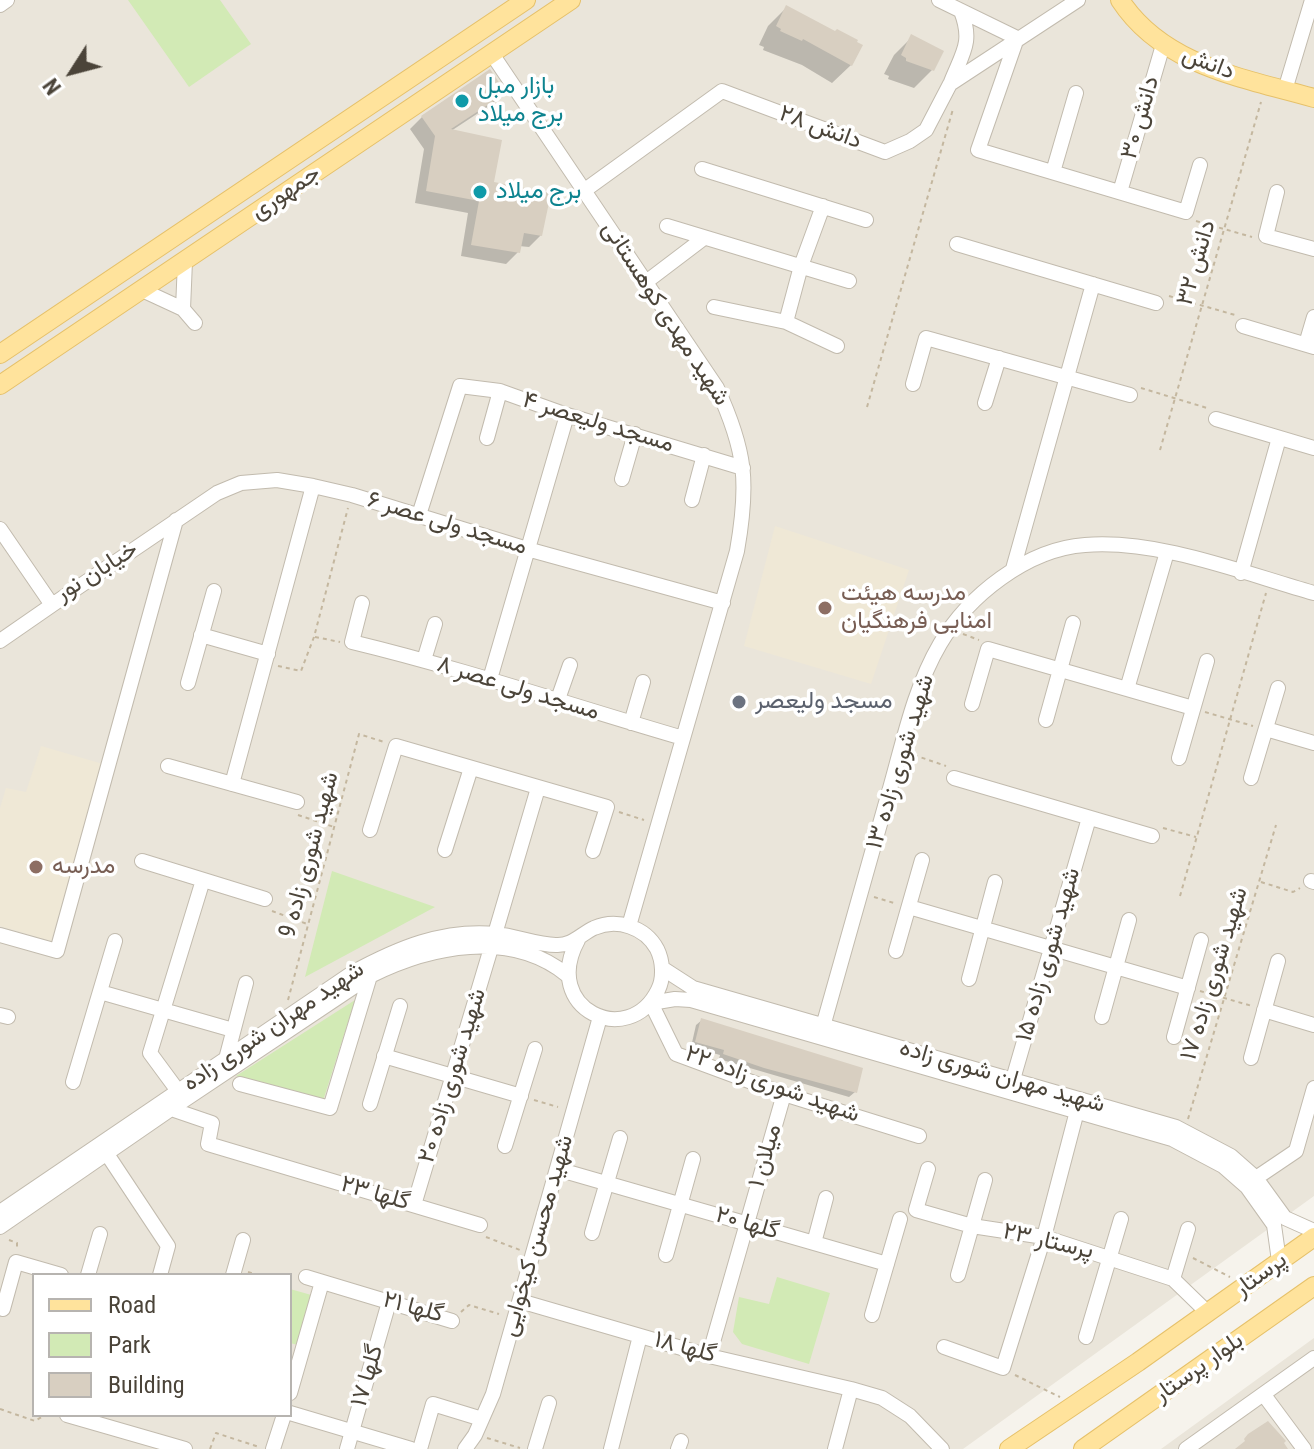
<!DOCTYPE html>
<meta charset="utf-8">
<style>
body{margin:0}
#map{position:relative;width:1314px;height:1449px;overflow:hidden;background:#f6f3ec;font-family:"Roboto Condensed",sans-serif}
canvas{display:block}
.legend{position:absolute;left:32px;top:1273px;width:260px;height:144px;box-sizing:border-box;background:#fff;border:2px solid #b7b4b0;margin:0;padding:10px 14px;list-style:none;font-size:24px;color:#4b4439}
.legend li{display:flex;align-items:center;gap:16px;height:40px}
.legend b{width:40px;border:2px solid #b7b4b0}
.north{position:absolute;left:32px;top:32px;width:80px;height:80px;-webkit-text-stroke:6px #fff;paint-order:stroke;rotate:234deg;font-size:22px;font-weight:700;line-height:32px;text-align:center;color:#4b4439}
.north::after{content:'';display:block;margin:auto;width:28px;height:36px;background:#4b4439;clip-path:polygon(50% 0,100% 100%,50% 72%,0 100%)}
</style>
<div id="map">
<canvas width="1314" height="1449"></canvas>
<ul class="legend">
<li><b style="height:10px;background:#ffe39c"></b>Road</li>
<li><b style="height:22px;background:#d2eab5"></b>Park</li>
<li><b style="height:22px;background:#d8cfc1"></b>Building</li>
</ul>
<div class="north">N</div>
</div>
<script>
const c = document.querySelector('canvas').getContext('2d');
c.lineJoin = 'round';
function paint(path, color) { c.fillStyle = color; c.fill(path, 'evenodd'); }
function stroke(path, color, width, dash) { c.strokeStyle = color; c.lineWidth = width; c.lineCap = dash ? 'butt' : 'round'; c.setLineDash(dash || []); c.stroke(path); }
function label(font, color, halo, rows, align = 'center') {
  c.font = font + ' "Roboto Condensed",Vazirmatn,sans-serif'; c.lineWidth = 7; c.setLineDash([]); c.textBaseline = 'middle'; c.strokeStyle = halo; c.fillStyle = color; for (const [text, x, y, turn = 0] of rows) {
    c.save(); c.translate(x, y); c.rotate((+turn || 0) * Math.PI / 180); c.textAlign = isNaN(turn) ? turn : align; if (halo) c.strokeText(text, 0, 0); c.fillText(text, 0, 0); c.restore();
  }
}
const residential = new Path2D(`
 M0 0H1314V1196L963 1449H0ZM34 1275H290V1415H34Z
 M1314 1338V1449H1161Z`);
const education = new Path2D(`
 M775 526 909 570 871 684 744 646Z
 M41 746 103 764 51 941 0 926V808L6 788 26 792Z`);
const green = new Path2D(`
 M128 0H220L251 44 189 87Z
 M332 871 435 907 305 977Z
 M355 1000 323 1101 236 1076Z
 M777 1277 830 1293 809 1364 742 1344 733 1332 739 1297 769 1304Z
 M290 1289 315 1296 298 1345 290 1343Z`);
const shadow = new Path2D(`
 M787 7 851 65 832 83 802 65 763 50 764 47 759 45 768 26Z
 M912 37 932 70 914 88 888 79 889 76 884 74 894 55Z
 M504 93 492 104 451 131 492 184 541 235 529 247 519 246 518 252 506 264 461 256 468 213 415 203 424 149 410 129 422 117Z
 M702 1020 855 1092 849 1097 719 1059 720 1055 691 1047 696 1025Z`);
const building = new Path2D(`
 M786 5 835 31 837 29 858 40 857 42 863 45 852 66 803 39 802 41 780 31 781 29 776 26Z
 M911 34 944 51 934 71 906 61V58L901 55Z
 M490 69 506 93 451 129 502 140 494 182 551 193 542 236 524 233 520 253 471 245 479 201 426 191 435 136 421 116Z
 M701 1018 863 1068 857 1093 764 1068 723 1054 724 1050 695 1042Z
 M1268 1421 1286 1441 1284 1443 1288 1449H1235L1245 1441 1244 1439 1248 1434Z`);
const path = new Path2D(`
 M1196 221 1252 237
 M1169 296 1235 315
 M1141 388 1207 408
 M867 407 953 109
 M1160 450 1261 102
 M963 634 979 640
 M315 637 340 642
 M278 666 301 671 314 637 348 508
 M1205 712 1253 726
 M914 755 946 766
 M619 812 644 820
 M298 815 334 827
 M1163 828 1196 837
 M1261 882 1293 892 1300 888
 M1180 896 1266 593
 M874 897 894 903
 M272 911 307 924
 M1200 991 1252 1006
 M288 1000 359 734 384 742
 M534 1100 558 1107
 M1188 1119 1276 825
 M486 1237 520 1250
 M9 1240 17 1243V1247
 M1193 1258 1230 1277
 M248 1272 258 1275
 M461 1312 469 1305 499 1314
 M1015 1375 1060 1397
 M0 1409 35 1421 45 1415
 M487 1438 520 1448
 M210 1449 216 1433 259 1447`);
const minor = new Path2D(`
 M939 0 1017 38 978 150 1186 212 1200 165
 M0 5 7 0
 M492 54 717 388C746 451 749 483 737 551L629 926
 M951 82C963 52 973 42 961 11
 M1285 90 1312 0
 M702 169 866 220
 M1053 172 1076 93
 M585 190 722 91 885 152 910 141 926 130 950 84 1078 0
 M1120 192 1163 45
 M1277 192 1266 236 1314 249
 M667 226 849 281
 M957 244 1156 303
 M646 282 704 238
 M142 290 183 309 195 323
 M714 307 786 322 837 346
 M183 309 185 261
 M786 322 801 266 823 206
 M1243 326 1314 347
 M1306 344 1314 317
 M913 384 926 338 1130 395
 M985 403 999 358
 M1216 419 1314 448
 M487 438 500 391 567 415 743 468
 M622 479 635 434
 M692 500 704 455
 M419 515 460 386 500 391
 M0 529 52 605 217 493 241 483 277 480 313 486 352 495 527 549 723 603
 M1013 569 1093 284
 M1241 573 1279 438
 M362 603 352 642C464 669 573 706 683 738
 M201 635 268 654
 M0 641 52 605
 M424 660 435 624
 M490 679 567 415
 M188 683 214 591
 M1127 689 1167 552
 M557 702 570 665
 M972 704 988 649 1193 708
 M1046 720 1073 623
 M631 723 643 682
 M1266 729 1314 743
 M1179 758 1207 661
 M168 766 297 802
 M954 778 1152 836
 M1251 778 1278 688
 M232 784 313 486
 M370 830 396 746 607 807 593 851
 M445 850 471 768
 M142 861 265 899
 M1311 881 1314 882
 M909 907 1188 988
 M495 934 538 788
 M0 935 57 951 176 520
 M896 951 922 860
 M662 968 693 988 1176 1127 1231 1156 1256 1178 1285 1218 1314 1231
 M969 979 995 882
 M100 992 233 1030
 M1264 1010 1314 1025
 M0 1015 8 1017
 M1102 1017 1129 920
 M820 1037C843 955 866 874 889 792 903 743 914 688 940 644 968 596 1027 549 1085 545 1158 539 1243 573 1314 593
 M1174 1037 1201 940
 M384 1056 521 1096
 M1251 1058 1278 961
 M226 1059 246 983
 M73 1082 115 941
 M240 1084 330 1108 370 976
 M1011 1086 1089 818
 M178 1091 150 1053 203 880
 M370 1104 400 1006
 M171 1109 212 1123 208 1144 480 1225
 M919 1136 784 1094 676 1054 651 1003 675 999 691 1000 1172 1139 1223 1166 1247 1187 1274 1225 1279 1261
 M505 1146 535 1049
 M107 1154 168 1246 160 1275
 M557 1169 887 1264
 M928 1169 916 1210 972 1226 1044 1237 1173 1279 1208 1313
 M1256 1178 1296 1151 1314 1088
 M414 1205 491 948
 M0 1212 352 973C398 948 443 929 496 934 516 936 537 945 556 945 572 946 581 934 594 928 617 918 645 927 657 949 663 961 664 978 658 990 629 1050 540 1009 578 940
 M0 1227 171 1109 370 976C430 946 510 929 567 975
 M592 1233 620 1138
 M814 1243 826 1198
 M666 1255 693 1159
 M88 1275 100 1234
 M233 1275 243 1240
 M958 1275 985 1180
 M306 1277 452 1321
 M1173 1279 1188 1229
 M520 1301 709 1356 851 1389 882 1398 910 1416 942 1449
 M3 1309 16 1262 61 1275
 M872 1315 900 1219
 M1086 1337 1121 1219
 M944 1347 1003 1368 1044 1237 1077 1111
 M709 1356 784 1094
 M290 1393 322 1282
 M1264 1395 1304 1449
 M290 1413 411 1449
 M67 1415 185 1449
 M273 1449 284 1415
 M347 1449 389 1302
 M420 1449 433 1404 482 1419
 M465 1449 475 1435 493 1394 600 1017
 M535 1449 549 1403
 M611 1449 640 1336
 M678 1449 681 1441
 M835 1449 851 1389
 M1186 1449 1314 1358`);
const major = new Path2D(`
 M1120 0C1163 66 1244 78 1314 98
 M0 354 526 0
 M0 385 571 0
 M1009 1449 1138 1362 1314 1237
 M1083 1449 1314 1286`);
const markers = [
 [462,101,8,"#0f9aa8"],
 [480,192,8,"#0f9aa8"],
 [825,608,8,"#8d6e63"],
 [739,702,8,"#6b7280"],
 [36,867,8,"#8d6e63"]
];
const streetNames = [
 ["دانش",1208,64,21],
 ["دانش ۳۰",1141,118,-74],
 ["دانش ۲۸",820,128,20],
 ["جمهوری",286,193,-34],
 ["دانش ۳۲",1197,263,-74],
 ["شهید مهدی کوهستانی",665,314,57],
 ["مسجد ولیعصر ۴",598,423,17],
 ["مسجد ولی عصر ۶",447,524,17],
 ["خیابان نور",97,572,-32],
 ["مسجد ولی عصر ۸",518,689,17],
 ["شهید شوری زاده ۱۳",901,762,-73],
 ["شهید شوری زاده 9",310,855,-75],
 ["شهید شوری زاده ۱۵",1049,955,-74],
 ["شهید شوری زاده ۱۷",1215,974,-73],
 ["شهید مهران شوری زاده",274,1027,-34],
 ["شهید شوری زاده ۲۰",453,1076,-73],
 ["شهید مهران شوری زاده",1002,1077,16],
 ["شهید شوری زاده ۲۲",772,1085,20],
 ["میلان ۱",766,1156,-74],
 ["گلها ۲۳",375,1194,16],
 ["گلها ۲۰",747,1224,16],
 ["شهید محسن کیخوایی",538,1236,-74],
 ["پرستار ۲۳",1048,1242,13],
 ["پرستار",1261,1275,-36],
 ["گلها ۲۱",413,1308,15],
 ["گلها ۱۸",685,1348,15],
 ["بلوار پرستار",1199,1368,-35],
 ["گلها ۱۷",368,1376,-74]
];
const cultureNames = [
 ["بازار مبل",478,87],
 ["برج میلاد",478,115],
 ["برج میلاد",496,192]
];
const educationNames = [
 ["مدرسه هیئت",841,594],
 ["امنایی فرهنگیان",841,622],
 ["مدرسه",52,867]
];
const worshipNames = [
 ["مسجد ولیعصر",755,702]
];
paint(residential, '#eae5da');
paint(education, '#efe8d6');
paint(green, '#d2eab5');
paint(shadow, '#0003');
paint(building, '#d8cfc1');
stroke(minor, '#c2bbae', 16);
stroke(major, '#e6c16a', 20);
stroke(path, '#c4b79f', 2, [4, 4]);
stroke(minor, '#fff', 14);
stroke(major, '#ffe39c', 18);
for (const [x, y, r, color] of markers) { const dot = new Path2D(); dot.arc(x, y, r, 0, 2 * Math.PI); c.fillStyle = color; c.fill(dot); stroke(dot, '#fff', 3); }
label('24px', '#4b4439', '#fff', streetNames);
label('24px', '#0d838f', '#fff', cultureNames, 'left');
label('24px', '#785e54', '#fff', educationNames, 'left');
label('24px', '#5b616d', '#fff', worshipNames, 'left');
</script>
